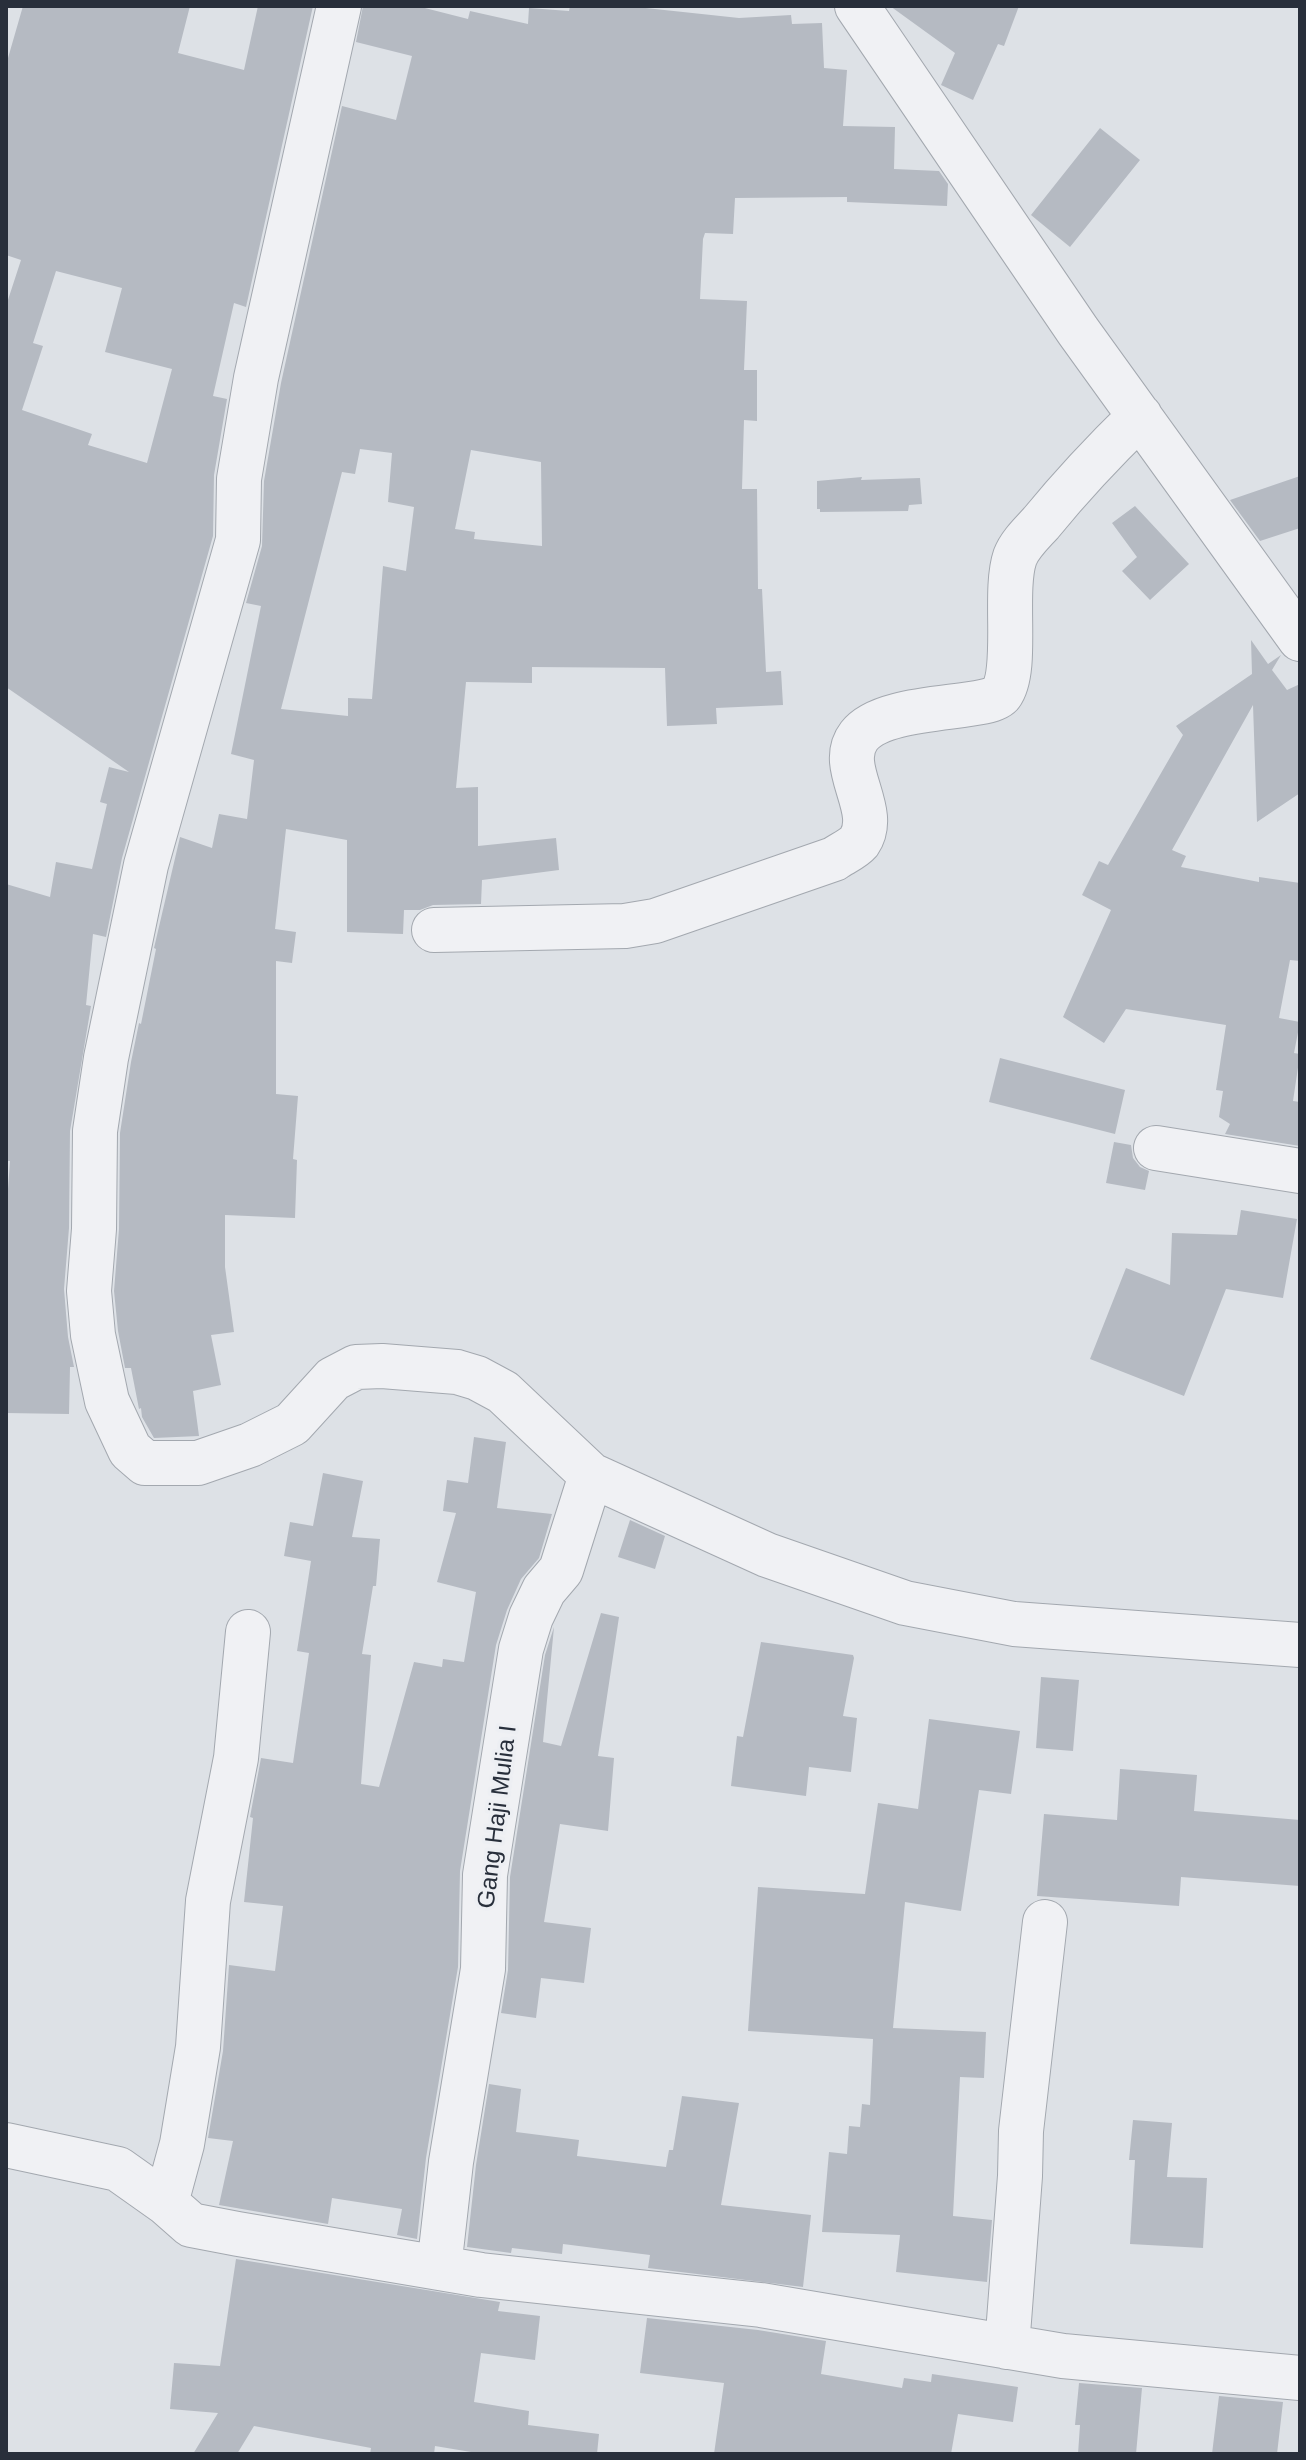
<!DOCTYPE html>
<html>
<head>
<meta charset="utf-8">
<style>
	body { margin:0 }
	#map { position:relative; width:1306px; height:2460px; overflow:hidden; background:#dde1e6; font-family:Helvetica,sans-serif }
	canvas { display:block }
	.frame { position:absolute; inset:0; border:8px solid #282f3b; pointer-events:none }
</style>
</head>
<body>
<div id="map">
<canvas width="1306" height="2460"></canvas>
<div class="frame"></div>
</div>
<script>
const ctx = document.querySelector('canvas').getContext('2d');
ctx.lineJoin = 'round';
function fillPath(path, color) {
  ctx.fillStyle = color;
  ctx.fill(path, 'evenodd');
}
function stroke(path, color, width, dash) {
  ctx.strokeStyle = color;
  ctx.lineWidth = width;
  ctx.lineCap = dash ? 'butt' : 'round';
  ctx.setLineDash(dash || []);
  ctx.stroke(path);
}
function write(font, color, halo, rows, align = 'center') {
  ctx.font = font + ' Helvetica,sans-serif';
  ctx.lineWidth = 7;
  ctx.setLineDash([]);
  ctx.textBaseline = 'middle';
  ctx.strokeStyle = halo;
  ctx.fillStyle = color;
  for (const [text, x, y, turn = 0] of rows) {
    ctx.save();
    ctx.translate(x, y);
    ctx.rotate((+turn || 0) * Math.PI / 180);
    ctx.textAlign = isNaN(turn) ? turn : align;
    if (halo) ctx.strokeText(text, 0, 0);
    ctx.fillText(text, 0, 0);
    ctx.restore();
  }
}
fillPath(new Path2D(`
	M 23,6 L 190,6 L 178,53 L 244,70 L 258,6 L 313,6 L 246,307 L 234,303 L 213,396 L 227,399 L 214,475 L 213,536 L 122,858 L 106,937 L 93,934 L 86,1005 L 91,1006 L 70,1131 L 69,1228 L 64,1289 L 68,1337 L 74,1367 L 70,1367 L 69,1414 L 6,1413 L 6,1217 L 10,1161 L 6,1161 L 6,884 L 50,897 L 56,862 L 92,869 L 107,804 L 100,802 L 109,767 L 129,772 L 6,687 L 6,306 L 21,260 L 6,255 L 6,65 ZM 56,271 L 122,288 L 105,352 L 172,369 L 147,463 L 88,445 L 92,434 L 22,410 L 43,346 L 33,343 Z
	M 363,6 L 417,6 L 468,19 L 470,11 L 528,24 L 529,8 L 569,11 L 570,6 L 627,6 L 739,18 L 791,15 L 792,24 L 822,23 L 824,68 L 847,70 L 843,126 L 895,127 L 894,169 L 939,171 L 948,184 L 947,206 L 847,202 L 847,197 L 735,198 L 733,234 L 705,233 L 703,239 L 700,299 L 747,301 L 744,370 L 757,370 L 757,421 L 744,420 L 742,489 L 757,489 L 758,589 L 762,589 L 766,672 L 781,671 L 783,705 L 716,708 L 717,724 L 667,726 L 665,668 L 532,667 L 532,683 L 466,682 L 456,788 L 478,787 L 478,846 L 556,838 L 559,870 L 482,880 L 481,904 L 433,905 L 420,910 L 404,910 L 403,934 L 347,932 L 347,840 L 286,829 L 275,929 L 296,932 L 292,963 L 276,961 L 276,1094 L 298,1096 L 293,1159 L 297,1160 L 295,1218 L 225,1215 L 225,1267 L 234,1332 L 211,1335 L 221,1385 L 193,1391 L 199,1436 L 154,1438 L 142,1417 L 141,1408 L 139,1409 L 131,1368 L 125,1368 L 118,1331 L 114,1291 L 119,1229 L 120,1133 L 131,1062 L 139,1023 L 141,1024 L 156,949 L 154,948 L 180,837 L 212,848 L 219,814 L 247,819 L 254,760 L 231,754 L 261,606 L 246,603 L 262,546 L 264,481 L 281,383 L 342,106 L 396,120 L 412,56 L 356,42 ZM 360,449 L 392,453 L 388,502 L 414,507 L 406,571 L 383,566 L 372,699 L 348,698 L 348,716 L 281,709 L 342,472 L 355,474 ZM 471,450 L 541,462 L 542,546 L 474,539 L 475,532 L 455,529 Z
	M 890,6 L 1019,6 L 1004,46 L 998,44 L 973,100 L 941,85 L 955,53 Z
	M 1100,128 L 1140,160 L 1070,247 L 1031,215 Z
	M 1300,476 L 1300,528 L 1260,541 L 1230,500 Z
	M 862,477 L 861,480 L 920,478 L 922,504 L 909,505 L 908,511 L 820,512 L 820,509 L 817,509 L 817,481 Z
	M 1135,506 L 1189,564 L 1150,600 L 1122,571 L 1137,557 L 1112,523 Z
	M 1251,640 L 1268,664 L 1281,655 L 1272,670 L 1287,690 L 1300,684 L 1300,793 L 1257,822 L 1253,705 L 1172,850 L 1186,856 L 1181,867 L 1259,882 L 1259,877 L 1300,883 L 1300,961 L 1290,960 L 1279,1018 L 1300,1022 L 1294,1053 L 1300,1054 L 1293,1101 L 1300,1102 L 1300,1146 L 1225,1134 L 1230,1124 L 1219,1117 L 1223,1091 L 1216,1090 L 1226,1025 L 1126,1009 L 1104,1043 L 1063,1017 L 1111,910 L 1082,895 L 1099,861 L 1108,865 L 1183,735 L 1176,726 L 1252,674 Z
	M 1000,1058 L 1125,1090 L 1115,1134 L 989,1102 Z
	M 1114,1142 L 1131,1145 L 1133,1158 L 1140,1167 L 1149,1171 L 1145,1190 L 1106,1183 Z
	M 1241,1210 L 1297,1219 L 1283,1298 L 1226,1289 L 1184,1396 L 1090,1359 L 1126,1268 L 1170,1285 L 1172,1233 L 1237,1235 Z
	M 474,1437 L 506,1442 L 497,1508 L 552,1514 L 539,1558 L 521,1579 L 507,1610 L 496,1645 L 460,1871 L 458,1967 L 426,2158 L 417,2239 L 397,2235 L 402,2209 L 332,2198 L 328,2224 L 219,2205 L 233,2141 L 208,2138 L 223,2051 L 229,1965 L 275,1971 L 283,1906 L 244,1902 L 253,1818 L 250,1817 L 261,1758 L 293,1763 L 309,1653 L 297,1651 L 311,1561 L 284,1556 L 290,1522 L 313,1526 L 323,1473 L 363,1481 L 352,1537 L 380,1539 L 376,1586 L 373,1586 L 362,1654 L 371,1655 L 361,1784 L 379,1787 L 414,1662 L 442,1667 L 443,1659 L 464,1662 L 476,1592 L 437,1582 L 456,1513 L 443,1511 L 447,1480 L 468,1483 Z
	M 630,1520 L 665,1536 L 655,1569 L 618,1557 Z
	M 601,1613 L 619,1617 L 598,1756 L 614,1758 L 608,1831 L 560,1824 L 544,1922 L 591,1928 L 584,1983 L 541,1978 L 536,2018 L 501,2013 L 508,1970 L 510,1877 L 545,1655 L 554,1627 L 543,1742 L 561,1746 Z
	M 761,1642 L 853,1655 L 854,1658 L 843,1716 L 857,1718 L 851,1772 L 809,1767 L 806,1796 L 731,1786 L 737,1736 L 743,1737 Z
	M 1041,1677 L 1079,1680 L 1073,1751 L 1036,1748 Z
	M 929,1719 L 1020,1731 L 1011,1794 L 979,1790 L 961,1911 L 905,1902 L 893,2028 L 986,2032 L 984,2078 L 960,2077 L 953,2216 L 992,2220 L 987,2282 L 896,2272 L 900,2235 L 822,2232 L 829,2152 L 847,2154 L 849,2126 L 860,2127 L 862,2104 L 870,2105 L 873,2039 L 748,2031 L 758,1887 L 865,1894 L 878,1803 L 918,1809 Z
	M 1120,1769 L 1197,1775 L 1194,1811 L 1300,1820 L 1300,1886 L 1181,1877 L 1179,1906 L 1037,1896 L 1044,1814 L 1117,1820 Z
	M 489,2084 L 521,2089 L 516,2132 L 579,2140 L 577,2156 L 666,2167 L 669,2150 L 673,2150 L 682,2096 L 739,2103 L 721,2205 L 811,2215 L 803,2287 L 648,2268 L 650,2255 L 563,2244 L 562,2254 L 512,2248 L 511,2253 L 467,2247 L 476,2165 Z
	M 1133,2120 L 1172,2123 L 1167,2177 L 1207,2178 L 1203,2248 L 1130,2244 L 1135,2160 L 1129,2160 Z
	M 236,2259 L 500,2302 L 498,2311 L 540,2316 L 535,2360 L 481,2353 L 474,2402 L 529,2411 L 528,2425 L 599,2434 L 597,2454 L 483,2454 L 435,2446 L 434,2454 L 370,2454 L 371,2448 L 254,2426 L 237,2454 L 193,2454 L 218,2413 L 170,2409 L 174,2363 L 220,2366 Z
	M 647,2318 L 758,2330 L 826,2341 L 821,2374 L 902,2388 L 904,2378 L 931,2382 L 932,2374 L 1018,2387 L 1013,2422 L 958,2414 L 951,2454 L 714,2454 L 724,2383 L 640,2373 Z
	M 1079,2383 L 1142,2388 L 1136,2454 L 1078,2454 L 1080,2425 L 1075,2425 Z
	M 1219,2396 L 1283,2402 L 1277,2454 L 1212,2454 Z`), '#b5bac2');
const minor = new Path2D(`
	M 339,6 L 256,378 L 239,479 L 238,540 L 146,865 L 106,1058 L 95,1131 L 94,1229 L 89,1291 L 93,1335 L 107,1401 L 130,1450 L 145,1463 L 198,1463 L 250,1445 L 292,1424 L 333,1379 L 356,1367 L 382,1366 L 457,1372 L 477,1378 L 503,1392 L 591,1475 L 767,1555 L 905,1603 L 1014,1624 L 1300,1645
	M 857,6 L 1078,331 L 1300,639
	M 434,930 L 625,926 L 655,921 L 834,859 C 841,854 853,849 859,842 C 881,810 835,767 859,736 C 885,702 989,711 1001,694 C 1019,670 1003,592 1015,557 C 1020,544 1032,533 1041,523 C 1072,485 1105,450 1140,416
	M 1156,1148 L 1300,1171
	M 6,2145 L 118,2169 L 166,2203 L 191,2225 L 238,2234 L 481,2275 L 761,2305 L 1063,2356 L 1300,2378
	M 166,2203 L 182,2144 L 198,2047 L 208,1901 L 236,1758 L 248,1632
	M 439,2268 L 451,2162 L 483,1969 L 485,1875 L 521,1649 L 531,1617 L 544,1590 L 561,1570 L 591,1475
	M 1007,2347 L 1020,2176 L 1021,2131 L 1045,1922`);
stroke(minor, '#a3a8af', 46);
stroke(minor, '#f0f1f4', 44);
write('24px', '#282f3b', '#edeff3', [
	["Gang Haji Mulia I",498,1817,-83]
]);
</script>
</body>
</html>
